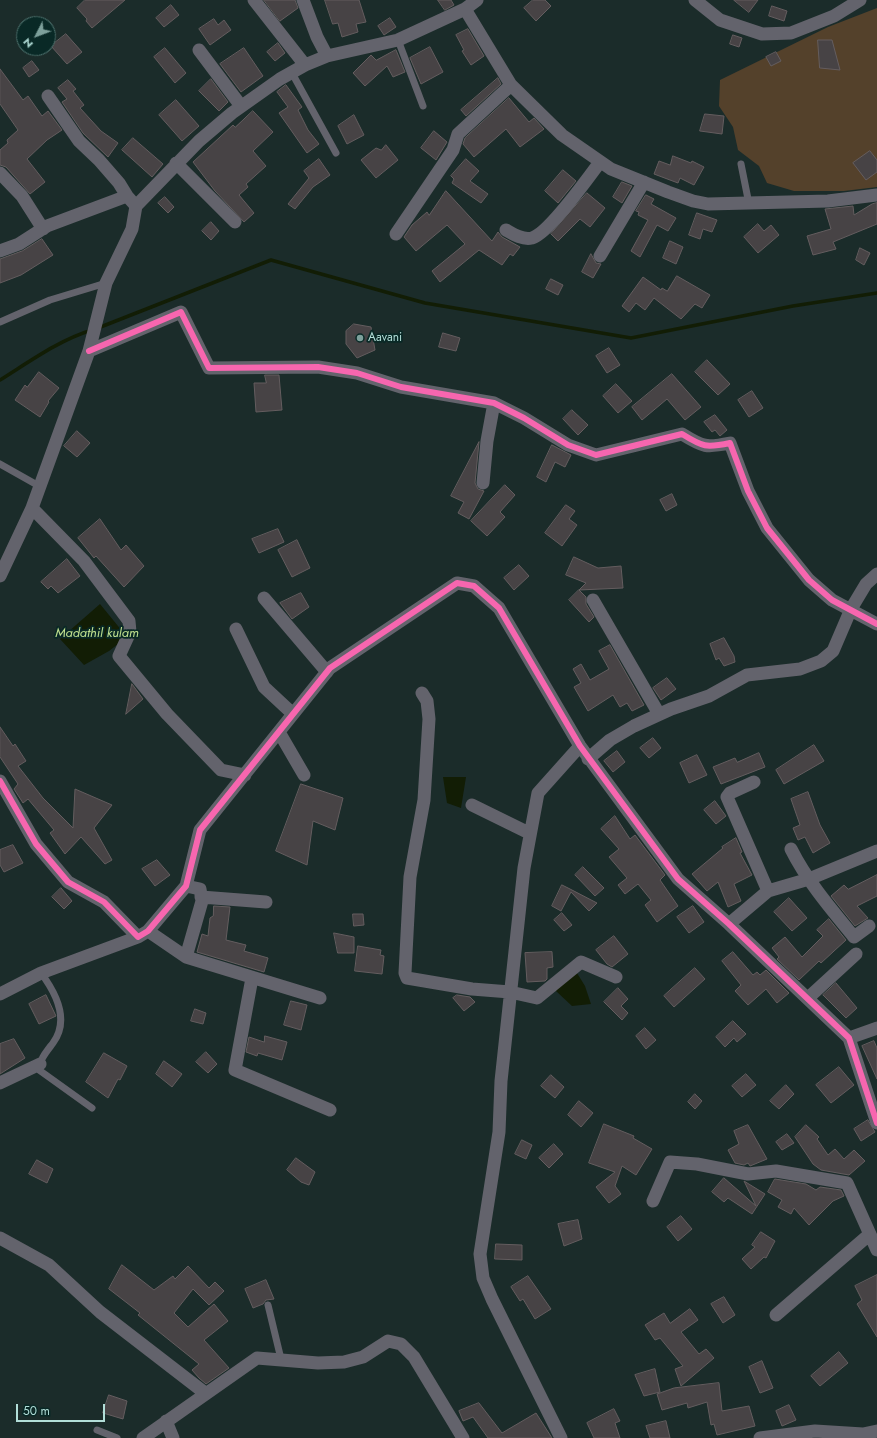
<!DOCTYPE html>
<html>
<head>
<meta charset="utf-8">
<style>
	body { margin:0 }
	#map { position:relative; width:877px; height:1438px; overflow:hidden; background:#1b2c2a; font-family:Jost,sans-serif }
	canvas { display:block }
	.north { position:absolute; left:16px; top:16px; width:40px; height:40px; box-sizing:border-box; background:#092926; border:1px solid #4d716d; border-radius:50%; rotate:228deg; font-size:11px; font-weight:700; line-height:16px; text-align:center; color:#b2ded8 }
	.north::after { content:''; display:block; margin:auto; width:14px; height:18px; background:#7da09b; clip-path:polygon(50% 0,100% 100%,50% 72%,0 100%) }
	.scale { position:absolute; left:16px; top:1404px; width:89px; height:18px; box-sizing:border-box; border:2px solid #b2ded8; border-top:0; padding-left:5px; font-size:12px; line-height:14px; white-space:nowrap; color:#b2ded8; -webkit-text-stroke:3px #092926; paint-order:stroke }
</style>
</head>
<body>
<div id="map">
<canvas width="877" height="1438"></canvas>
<div class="north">N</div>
<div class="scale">50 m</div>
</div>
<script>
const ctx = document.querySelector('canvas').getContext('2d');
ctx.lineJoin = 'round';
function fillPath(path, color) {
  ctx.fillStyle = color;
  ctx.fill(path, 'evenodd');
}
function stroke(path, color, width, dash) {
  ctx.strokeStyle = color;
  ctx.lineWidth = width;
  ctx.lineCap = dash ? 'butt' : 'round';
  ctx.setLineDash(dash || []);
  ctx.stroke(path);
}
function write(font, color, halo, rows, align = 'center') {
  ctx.font = font + ' Jost,sans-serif';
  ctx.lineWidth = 3.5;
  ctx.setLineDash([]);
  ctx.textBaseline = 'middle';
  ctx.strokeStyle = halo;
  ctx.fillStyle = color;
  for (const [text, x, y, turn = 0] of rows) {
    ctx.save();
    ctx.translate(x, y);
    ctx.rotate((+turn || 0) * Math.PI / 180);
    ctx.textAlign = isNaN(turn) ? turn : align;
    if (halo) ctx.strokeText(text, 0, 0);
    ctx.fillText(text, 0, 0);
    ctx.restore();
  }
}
fillPath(new Path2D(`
	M 877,8 L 877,187 L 844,191 L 794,191 L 767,183 L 759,166 L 738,150 L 733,127 L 719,106 L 720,80 L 828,27 Z`), '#54412b');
fillPath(new Path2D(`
	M 100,604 L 127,637 L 109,651 L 84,665 L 60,639 Z
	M 443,777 L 466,777 L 461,808 L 447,803 Z
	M 572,965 L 585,986 L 591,1004 L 572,1006 L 556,991 Z`), '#121d05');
stroke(new Path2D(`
	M 98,328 L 271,260 L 425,303 L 631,338 L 793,306 L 877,293
	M 0,380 C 29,362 59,340 92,330`), '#121d05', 3.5);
const building = new Path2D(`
	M 85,0 L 125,0 L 92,28 L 86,21 L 87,19 L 77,8 Z
	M 264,0 L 295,0 L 298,8 L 280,21 Z
	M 325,0 L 359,0 L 366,22 L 356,24 L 358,32 L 342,37 L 338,23 L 333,24 Z
	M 438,0 L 451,0 L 454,5 L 445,10 Z
	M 533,0 L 545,0 L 551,6 L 536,21 L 524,8 Z
	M 734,0 L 758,0 L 749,12 Z
	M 171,5 L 179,15 L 164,27 L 156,18 Z
	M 772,6 L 787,11 L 784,21 L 769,16 Z
	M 390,18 L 396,27 L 384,35 L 378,26 Z
	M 214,19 L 218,25 L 224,20 L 231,30 L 210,45 L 199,29 Z
	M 468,29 L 484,56 L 471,65 L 462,51 L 464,50 L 456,35 Z
	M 66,34 L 82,52 L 67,64 L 51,46 Z
	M 733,35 L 742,38 L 739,47 L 730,44 Z
	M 818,40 L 832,40 L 840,70 L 820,68 Z
	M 278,43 L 285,53 L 275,61 L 267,52 Z
	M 430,47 L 443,72 L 421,84 L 410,58 Z
	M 165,48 L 186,73 L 175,83 L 154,57 Z
	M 244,48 L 263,76 L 241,92 L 220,64 Z
	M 396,50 L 405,72 L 393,77 L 387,66 L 365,86 L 353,73 L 371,55 L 376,60 Z
	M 776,52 L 781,61 L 771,66 L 766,57 Z
	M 32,61 L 39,70 L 29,77 L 23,68 Z
	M 0,69 L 23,100 L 28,96 L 42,116 L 48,111 L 62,130 L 47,140 L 27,159 L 45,182 L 30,194 L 6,167 L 0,165 L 0,150 L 8,143 L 7,140 L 18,130 L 0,104 Z
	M 498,78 L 501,84 L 466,116 L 461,110 Z
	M 211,79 L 228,102 L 219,111 L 199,91 Z
	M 68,80 L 76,89 L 73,91 L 84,105 L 80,108 L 101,131 L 118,143 L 108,157 L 83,133 L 62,102 L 67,99 L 58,88 Z
	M 286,85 L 302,107 L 298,110 L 308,130 L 319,144 L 307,153 L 279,113 L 288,107 L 277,92 Z
	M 509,98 L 529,122 L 534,118 L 544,129 L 520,147 L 506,129 L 474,157 L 463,144 L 465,138 Z
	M 176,100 L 199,126 L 182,141 L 159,115 Z
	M 253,111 L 273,132 L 253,151 L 266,166 L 246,184 L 248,187 L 239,195 L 254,213 L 244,222 L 215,191 L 193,162 L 233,125 L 235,127 Z
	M 705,114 L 724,116 L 722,134 L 700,131 Z
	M 354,115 L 364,135 L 347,144 L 338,126 Z
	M 434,131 L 447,142 L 436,160 L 421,148 Z
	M 133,138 L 163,164 L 152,177 L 122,150 Z
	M 386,145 L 398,160 L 376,178 L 361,160 L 376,148 L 381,150 Z
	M 870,151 L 877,160 L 877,172 L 866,180 L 853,163 Z
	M 673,156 L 691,163 L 692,161 L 704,167 L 694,185 L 680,178 L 678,183 L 654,174 L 659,161 L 670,165 Z
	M 319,159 L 330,175 L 313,187 L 295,209 L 288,204 L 309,178 L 304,171 Z
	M 466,159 L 479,171 L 470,181 L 488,194 L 481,203 L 452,183 L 454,179 L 451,176 Z
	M 563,170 L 576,181 L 558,203 L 545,191 Z
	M 622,182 L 632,186 L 622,203 L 613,197 Z
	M 446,191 L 492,241 L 498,232 L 502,237 L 520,247 L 513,256 L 510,254 L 502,265 L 479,250 L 440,282 L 432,271 L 465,244 L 447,225 L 416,251 L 404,237 L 412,225 L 427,212 L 429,215 Z
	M 587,193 L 605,208 L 590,227 L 580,219 L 558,241 L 551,234 Z
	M 646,195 L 654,199 L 651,204 L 676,218 L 668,231 L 657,225 L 640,257 L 631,251 L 648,220 L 638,215 L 639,212 L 636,211 Z
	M 165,197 L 174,207 L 168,213 L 158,203 Z
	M 877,203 L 877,224 L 833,242 L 836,249 L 813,255 L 807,236 L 831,229 L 825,209 L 853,206 L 854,215 L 872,204 Z
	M 697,213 L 717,220 L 712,232 L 703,229 L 700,239 L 689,235 Z
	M 211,222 L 219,231 L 211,240 L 202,231 Z
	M 758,224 L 764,231 L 771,225 L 779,235 L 758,253 L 744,237 Z
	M 42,239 L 53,255 L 21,275 L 0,283 L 0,259 L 22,251 Z
	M 670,241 L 683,247 L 676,264 L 663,258 Z
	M 860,248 L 870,253 L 864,265 L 856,260 Z
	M 591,254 L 596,263 L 601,264 L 593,278 L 582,272 Z
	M 677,276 L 710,295 L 702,308 L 695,304 L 681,319 L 654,298 L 645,310 L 636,303 L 629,312 L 622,306 L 643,277 L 661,290 L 662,288 L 667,291 Z
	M 551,279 L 563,285 L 558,295 L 546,289 Z
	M 354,324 L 371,327 L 375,350 L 357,358 L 346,344 L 346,331 Z
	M 443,333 L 460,338 L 456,351 L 439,347 Z
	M 609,348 L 620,365 L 607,373 L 596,356 Z
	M 707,360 L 730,384 L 718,395 L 695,372 Z
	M 39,372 L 59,388 L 48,401 L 49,402 L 40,417 L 15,400 L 25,385 L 27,387 Z
	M 672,374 L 701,407 L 685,420 L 667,399 L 642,420 L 632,407 Z
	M 265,375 L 279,375 L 282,410 L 256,412 L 254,383 L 266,383 Z
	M 616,384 L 632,401 L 618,413 L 603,396 Z
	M 752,391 L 763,408 L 749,417 L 738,400 Z
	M 572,410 L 588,425 L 578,435 L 563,419 Z
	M 715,415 L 727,430 L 720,436 L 715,430 L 712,432 L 704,422 Z
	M 77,431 L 90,443 L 77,457 L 64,446 Z
	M 479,442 L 475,483 L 478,489 L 484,491 L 469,519 L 458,513 L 464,502 L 451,496 Z
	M 552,445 L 571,455 L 565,467 L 555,462 L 546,482 L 537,477 Z
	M 505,485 L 515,495 L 500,512 L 505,517 L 487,536 L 471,521 Z
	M 672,494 L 677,505 L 666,511 L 660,500 Z
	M 566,505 L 575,511 L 569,519 L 577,525 L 562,546 L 545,533 Z
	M 100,519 L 121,550 L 126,545 L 144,566 L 124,587 L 96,556 L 94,558 L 78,538 Z
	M 278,529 L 284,542 L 259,553 L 252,539 Z
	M 297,540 L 310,568 L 292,577 L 278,550 Z
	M 574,557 L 598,568 L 621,566 L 623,588 L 579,590 L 586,583 L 566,575 Z
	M 67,559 L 80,576 L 58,593 L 51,586 L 48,589 L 41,582 Z
	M 519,565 L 529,576 L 514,590 L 504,578 Z
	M 579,590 L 586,597 L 586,604 L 594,617 L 589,622 L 569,600 Z
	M 301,593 L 309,607 L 292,619 L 280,603 Z
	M 724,638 L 734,656 L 735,662 L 724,666 L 719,658 L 716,660 L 710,644 Z
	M 610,645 L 644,705 L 632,711 L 627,703 L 620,707 L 613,695 L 588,711 L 574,687 L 581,683 L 573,669 L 581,664 L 590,680 L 609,669 L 599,651 Z
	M 667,678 L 676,689 L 661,700 L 653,688 Z
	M 132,684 L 143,699 L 126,714 Z
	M 0,727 L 13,746 L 15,744 L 26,761 L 18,766 L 43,798 L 73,828 L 75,789 L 112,805 L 94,828 L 112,860 L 105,864 L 81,837 L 65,854 L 50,833 L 54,830 L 28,799 L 23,803 L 14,789 L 18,784 L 0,757 Z
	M 653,738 L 661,748 L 649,758 L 640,748 Z
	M 814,745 L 824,761 L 784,784 L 776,770 Z
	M 617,751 L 625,762 L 613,772 L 604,761 Z
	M 759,753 L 765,767 L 721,784 L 713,767 L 735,758 L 737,762 Z
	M 697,755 L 707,775 L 689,783 L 680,763 Z
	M 301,784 L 343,798 L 335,830 L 313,821 L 307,865 L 276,851 Z
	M 808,792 L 820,825 L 830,843 L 813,853 L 805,837 L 798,840 L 793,828 L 800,825 L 791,799 Z
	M 715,801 L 726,816 L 716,824 L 704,810 Z
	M 615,816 L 630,839 L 635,835 L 665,875 L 660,880 L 678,906 L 657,922 L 645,905 L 651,900 L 638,884 L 625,894 L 618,885 L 627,878 L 609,857 L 619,849 L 601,829 Z
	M 736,838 L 742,852 L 740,853 L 752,875 L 734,884 L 741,901 L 728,907 L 718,882 L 707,891 L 692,874 L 723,848 L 722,847 Z
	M 13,845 L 23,863 L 4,872 L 0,865 L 0,850 Z
	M 157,860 L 170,875 L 155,886 L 142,869 Z
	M 583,867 L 604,888 L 595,896 L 575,875 Z
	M 877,875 L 877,896 L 857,906 L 868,918 L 855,926 L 831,896 L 844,885 L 848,889 Z
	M 562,885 L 570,889 L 597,903 L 589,911 L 571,892 L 561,911 L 552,906 Z
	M 61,888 L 72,901 L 64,909 L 52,897 Z
	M 789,898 L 807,918 L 792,931 L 774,912 Z
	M 214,906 L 230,907 L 226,940 L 246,945 L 244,951 L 268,958 L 264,972 L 197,952 L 202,934 L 208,936 L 210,918 L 213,916 Z
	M 693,906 L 704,922 L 689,933 L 677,917 Z
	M 562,913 L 572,925 L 564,931 L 554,920 Z
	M 353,914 L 363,914 L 364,925 L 354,926 Z
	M 829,919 L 846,940 L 821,963 L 819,961 L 799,980 L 777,959 L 779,957 L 772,948 L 785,937 L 802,957 L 823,936 L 817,930 Z
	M 334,933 L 354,937 L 354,953 L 338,953 Z
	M 614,936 L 628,954 L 612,967 L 607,964 L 596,950 Z
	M 358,946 L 381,950 L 380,955 L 384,956 L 382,974 L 355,971 Z
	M 552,952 L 553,967 L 547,968 L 547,979 L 545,981 L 527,982 L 525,953 Z
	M 733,952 L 753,975 L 757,972 L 760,975 L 766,970 L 789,993 L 777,1003 L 766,989 L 748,1005 L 735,991 L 741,985 L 722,961 Z
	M 695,968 L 705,979 L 674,1007 L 664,996 Z
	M 836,983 L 857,1008 L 846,1018 L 823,995 Z
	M 618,988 L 628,999 L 621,1006 L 628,1013 L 622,1020 L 604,1002 Z
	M 46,995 L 56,1016 L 39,1024 L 29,1004 Z
	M 457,995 L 470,997 L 475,1002 L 464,1011 L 453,998 Z
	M 291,1001 L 307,1005 L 301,1030 L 284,1025 Z
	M 195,1009 L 206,1013 L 203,1024 L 191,1021 Z
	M 733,1021 L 746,1034 L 737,1042 L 734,1038 L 725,1047 L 716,1037 Z
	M 645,1028 L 656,1040 L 646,1049 L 636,1036 Z
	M 265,1036 L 287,1042 L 282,1060 L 258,1053 L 257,1056 L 246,1052 L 249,1037 L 264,1042 Z
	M 14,1039 L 25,1058 L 0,1074 L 0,1044 Z
	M 874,1041 L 877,1048 L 877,1079 L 862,1046 Z
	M 206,1052 L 217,1064 L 208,1073 L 196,1062 Z
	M 104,1053 L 127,1066 L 120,1080 L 118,1079 L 108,1098 L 86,1082 Z
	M 164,1061 L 182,1074 L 172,1087 L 156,1074 Z
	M 839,1067 L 854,1085 L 831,1103 L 816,1085 Z
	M 746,1074 L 756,1085 L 742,1097 L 732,1086 Z
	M 551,1075 L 564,1087 L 555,1098 L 541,1086 Z
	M 786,1085 L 794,1094 L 779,1109 L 770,1101 Z
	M 695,1094 L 702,1101 L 695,1109 L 688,1102 Z
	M 579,1101 L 593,1113 L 581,1127 L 568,1115 Z
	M 868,1120 L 875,1132 L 861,1141 L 854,1129 Z
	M 604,1124 L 634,1136 L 633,1138 L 652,1149 L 636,1175 L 622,1166 L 615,1186 L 621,1194 L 609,1203 L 596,1187 L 615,1172 L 589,1163 Z
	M 748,1125 L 767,1159 L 750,1166 L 748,1163 L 744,1165 L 735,1163 L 728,1150 L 739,1144 L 734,1131 Z
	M 806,1125 L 819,1137 L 817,1139 L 828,1155 L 835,1149 L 844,1159 L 854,1150 L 865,1161 L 849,1175 L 821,1170 L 813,1164 L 795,1137 Z
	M 787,1134 L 794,1143 L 782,1150 L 776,1142 Z
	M 522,1140 L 532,1145 L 526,1159 L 515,1154 Z
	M 554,1144 L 563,1154 L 549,1168 L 539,1158 Z
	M 296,1158 L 315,1172 L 309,1185 L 301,1182 L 287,1170 Z
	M 37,1160 L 53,1169 L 47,1183 L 29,1174 Z
	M 724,1178 L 756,1206 L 744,1181 L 765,1194 L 752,1214 L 728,1198 L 724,1202 L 712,1192 Z
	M 775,1179 L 806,1184 L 816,1190 L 820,1187 L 841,1190 L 844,1196 L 833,1201 L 809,1225 L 794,1208 L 791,1214 L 778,1207 L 782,1200 L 768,1192 Z
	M 681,1216 L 692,1229 L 678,1241 L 667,1227 Z
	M 578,1220 L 582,1239 L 564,1246 L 558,1224 Z
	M 761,1232 L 775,1241 L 766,1258 L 764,1257 L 751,1269 L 742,1259 L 755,1247 L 752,1245 Z
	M 496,1244 L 522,1245 L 522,1260 L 495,1259 Z
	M 122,1265 L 154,1290 L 173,1276 L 175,1279 L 188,1266 L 209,1288 L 215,1282 L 224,1291 L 209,1305 L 193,1289 L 174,1313 L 188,1327 L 214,1304 L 228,1321 L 204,1340 L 229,1368 L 206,1384 L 199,1378 L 192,1370 L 199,1364 L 138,1315 L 140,1313 L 109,1289 Z
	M 877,1275 L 877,1337 L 857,1304 L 862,1300 L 855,1286 Z
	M 528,1276 L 551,1309 L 535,1319 L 523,1299 L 520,1301 L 511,1287 Z
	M 266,1280 L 274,1299 L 266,1300 L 263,1304 L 253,1308 L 245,1289 Z
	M 724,1297 L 735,1315 L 723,1323 L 711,1304 Z
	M 690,1309 L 698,1320 L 681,1332 L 699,1354 L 706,1349 L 714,1358 L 681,1386 L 675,1369 L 683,1366 L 660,1338 L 655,1340 L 645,1325 L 664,1313 L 670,1323 Z
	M 839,1352 L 848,1363 L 820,1386 L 811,1376 Z
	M 762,1361 L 773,1388 L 760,1393 L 749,1367 Z
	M 655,1369 L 660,1392 L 644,1396 L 635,1375 Z
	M 719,1383 L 722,1411 L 749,1406 L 755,1426 L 717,1435 L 714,1424 L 711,1425 L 707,1402 L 688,1408 L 687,1403 L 662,1410 L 657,1394 L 674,1388 Z
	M 109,1395 L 127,1401 L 123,1419 L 103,1413 Z
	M 479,1403 L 502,1433 L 536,1413 L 552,1438 L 488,1438 L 473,1417 L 463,1421 L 459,1411 Z
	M 789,1405 L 796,1420 L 782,1426 L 776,1411 Z
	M 614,1409 L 620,1421 L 615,1423 L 620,1438 L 594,1438 L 587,1423 Z
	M 666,1421 L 670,1438 L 650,1438 L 646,1426 Z`);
fillPath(building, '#474345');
stroke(building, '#645d5f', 1);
stroke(new Path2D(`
	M 398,40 L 423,106
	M 292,73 L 336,153
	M 741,164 L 749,204
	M 0,322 L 50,300 L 106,283
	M 0,464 L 39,486
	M 41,973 C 56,993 70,1020 53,1043 C 47,1051 39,1060 39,1070 L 92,1108
	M 268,1305 L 281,1359
	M 97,1430 L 117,1438`), '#63636c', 7);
stroke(new Path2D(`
	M 254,0 L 305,65
	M 303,0 L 317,37 L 327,56
	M 695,0 L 720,20 L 762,34 L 791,33 L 834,16 L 860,0
	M 465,9 L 511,85 L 562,135 L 611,169 L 668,192 L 693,201 L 708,204 L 828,201 L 877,195
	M 199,50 L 241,106
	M 48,96 L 79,141 L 99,160 L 119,183 L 127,196
	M 176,163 L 235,222
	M 0,173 L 22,196 L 43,229
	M 506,230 C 513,234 522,240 532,238 C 549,233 588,178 600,162
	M 396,234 L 453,150 L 458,134 L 511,85
	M 0,251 L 19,244 L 47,226 L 127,196 L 136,206
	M 600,256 L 644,182
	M 89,351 L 181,312 L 209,368 L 318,367 L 357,373 L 401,387 L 494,403 L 524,418 L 568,445 L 596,455 L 682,434 C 703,447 706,448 730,443 L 748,491 L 767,528 L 809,580 L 832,600 L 877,624
	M 483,483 L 487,441 L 494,403
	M 32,508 L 84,561 L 129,621 L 130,632 L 119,656 L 167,714 L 221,770 L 245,775
	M 0,576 L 32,508 L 89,351 L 106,283 L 132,229 L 136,206 L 199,141 L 232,113 L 280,79 L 305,65 L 327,56 L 398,40 L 465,9 L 477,0
	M 264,598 L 327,672
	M 593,600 L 659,714
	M 236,629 L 264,687 L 293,714
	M 422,693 L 427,701 L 429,719 L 424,800 L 410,877 L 405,973 L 407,978 L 472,989 L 510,992 L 537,998 L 581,962 L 616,977
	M 279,732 L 304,775
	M 588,759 L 610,740 L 634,726 L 671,709 L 709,696 L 747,675 L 800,669 L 821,661 L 833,651 L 851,609 L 866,584 L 877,574
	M 0,781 L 36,844 L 68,882 L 104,902 L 138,937 L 148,931 L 186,886 L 200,830 L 330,668 L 457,583 L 474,586 L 499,608 L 580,746 L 678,879 L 729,924 L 849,1038 L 877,1123
	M 754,782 L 730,793 L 727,797 L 768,891
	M 472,805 L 529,833
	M 791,849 C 807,881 831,909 854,937 L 869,926
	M 186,886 L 200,889 L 202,901 L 186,957 L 320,998
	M 201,897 L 266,902
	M 729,924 L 768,891 L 809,879 L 877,851
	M 148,931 L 186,957
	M 252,978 L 235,1070 L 330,1110
	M 0,994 L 41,973 L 138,937
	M 808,998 L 856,954
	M 849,1038 L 877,1028
	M 0,1083 L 40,1064
	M 653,1201 L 670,1162 L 697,1164 L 748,1174 L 776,1171 L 847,1183 L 877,1250
	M 0,1238 L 49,1265 L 100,1312 L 205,1393
	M 776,1315 L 870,1234
	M 166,1421 L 173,1438
	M 143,1438 L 257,1358 L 318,1363 L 344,1362 L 363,1357 L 388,1341 L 401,1344 L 414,1357 L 463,1438
	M 561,1438 L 492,1299 L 483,1278 L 480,1254 L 499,1132 L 501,1081 L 524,868 L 538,793 L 580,746
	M 760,1438 L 815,1431 L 863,1434 L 877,1431`), '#63636c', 13);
stroke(new Path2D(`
	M 89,351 L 181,312 L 209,368 L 318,367 L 357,373 L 401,387 L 494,403 L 524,418 L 568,445 L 596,455 L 682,434 C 703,447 706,448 730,443 L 748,491 L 767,528 L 809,580 L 832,600 L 877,624
	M 0,781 L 36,844 L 68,882 L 104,902 L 138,937 L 148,931 L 186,886 L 200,830 L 330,668 L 457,583 L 474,586 L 499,608 L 580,746 L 678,879 L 729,924 L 849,1038 L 877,1123`), '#f766af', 6);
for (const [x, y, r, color] of [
	[360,338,4,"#7da09b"]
]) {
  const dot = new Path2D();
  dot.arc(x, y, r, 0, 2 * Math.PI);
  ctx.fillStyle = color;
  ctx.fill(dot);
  stroke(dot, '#092926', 1.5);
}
write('12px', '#b2ded8', '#092926', [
	["Aavani",368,338]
], 'left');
write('italic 13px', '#c0e18f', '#092926', [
	["Madathil kulam",97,634]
]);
</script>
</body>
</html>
